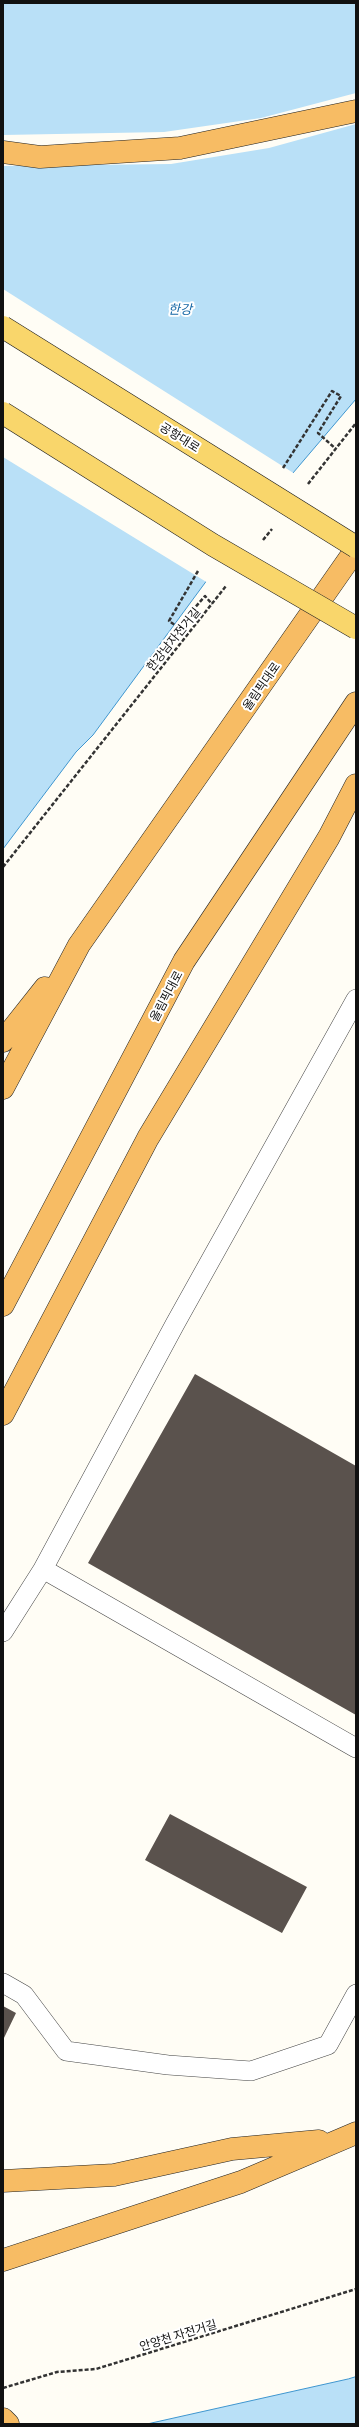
<!DOCTYPE html>
<html>
<head>
<meta charset="utf-8">
<style>
	body { margin:0 }
	#map { position:relative; width:359px; height:2427px; overflow:hidden; background:#fffdf5; font-family:Georgia,serif }
	canvas { display:block }
	.frame { position:absolute; inset:0; border:4px solid #111; pointer-events:none }
</style>
</head>
<body>
<div id="map">
<canvas width="359" height="2427"></canvas>
<div class="frame"></div>
</div>
<script>
const ctx = document.querySelector('canvas').getContext('2d');
ctx.lineJoin = 'round';
function fillPath(path, color) {
  ctx.fillStyle = color;
  ctx.fill(path, 'evenodd');
}
function stroke(path, color, width, dash) {
  ctx.strokeStyle = color;
  ctx.lineWidth = width;
  ctx.lineCap = dash ? 'butt' : 'round';
  ctx.setLineDash(dash || []);
  ctx.stroke(path);
}
function write(font, color, halo, rows, align = 'center') {
  ctx.font = font + ' Georgia,"Noto Sans KR",serif';
  ctx.lineWidth = 4;
  ctx.setLineDash([]);
  ctx.textBaseline = 'middle';
  ctx.strokeStyle = halo;
  ctx.fillStyle = color;
  for (const [text, x, y, turn = 0] of rows) {
    ctx.save();
    ctx.translate(x, y);
    ctx.rotate((+turn || 0) * Math.PI / 180);
    ctx.textAlign = isNaN(turn) ? turn : align;
    if (halo) ctx.strokeText(text, 0, 0);
    ctx.fillText(text, 0, 0);
    ctx.restore();
  }
}
const water = new Path2D(`
	M 3,3 L 356,3 L 356,399 L 241,534 L 93,735 L 76,752 L 3,849 Z
	M 356,2377 L 356,2424 L 147,2424 L 348,2379 Z`);
fillPath(water, '#b9e0f7');
stroke(water, '#3f96cf', 1);
fillPath(new Path2D(`
	M 356,93 L 356,124 L 269,148 L 171,164 L 3,166 L 3,135 L 164,132 L 261,118 Z
	M 3,289 L 295,474 L 243,535 L 208,583 L 3,457 Z`), '#fffdf5');
fillPath(new Path2D(`
	M 195,1374 L 356,1466 L 356,1715 L 88,1563 Z
	M 170,1814 L 307,1887 L 282,1933 L 145,1860 Z
	M 3,2006 L 16,2013 L 3,2040 Z`), '#5a524d');
const service = new Path2D(`
	M 43,1569 L 356,1748
	M 3,1632 L 43,1569 L 175,1324 L 356,999
	M 3,1983 L 24,1995 L 66,2051 L 168,2065 L 251,2071 L 328,2045 L 356,1994`);
const trunk = new Path2D(`
	M 3,152 L 40,157 L 180,148 L 356,111
	M 3,1041 L 45,988
	M 3,1088 L 79,945 L 356,549
	M 3,1305 L 184,961 L 356,703
	M 3,1414 L 148,1138 L 329,837 L 356,785
	M 3,2181 L 114,2175 L 232,2149 L 319,2141
	M 3,2260 L 241,2182 L 356,2133
	M 3,2419 L 8,2424`);
stroke(service, '#444', 20);
stroke(trunk, '#222', 23);
stroke(new Path2D(`
	M 283,468 L 332,391 L 341,396 L 318,433 L 336,449
	M 308,484 L 356,423
	M 263,540 L 272,529
	M 198,571 L 169,621 L 178,627 L 205,596 L 212,604
	M 3,867 L 226,586
	M 3,2388 L 57,2372 L 96,2369 L 356,2289`), '#333', 2.5, [4, 2]);
stroke(service, '#fff', 19);
stroke(trunk, '#f7bc64', 22);
const primaryBridge = new Path2D(`
	M 3,327 L 356,547
	M 3,413 L 213,545 L 356,628`);
stroke(primaryBridge, '#222', 23, []);
stroke(primaryBridge, '#f9d66b', 22);
write('12px', '#111', '#fff', [
	["공항대로",180,437,32],
	["한강남자전거길",173,639,-51],
	["올림픽대로",261,686,-55],
	["올림픽대로",166,996,-62],
	["안양천 자전거길",178,2335,-17]
]);
write('italic 13px', '#1768a6', '#fff', [
	["한강",180,309]
]);
</script>
</body>
</html>
